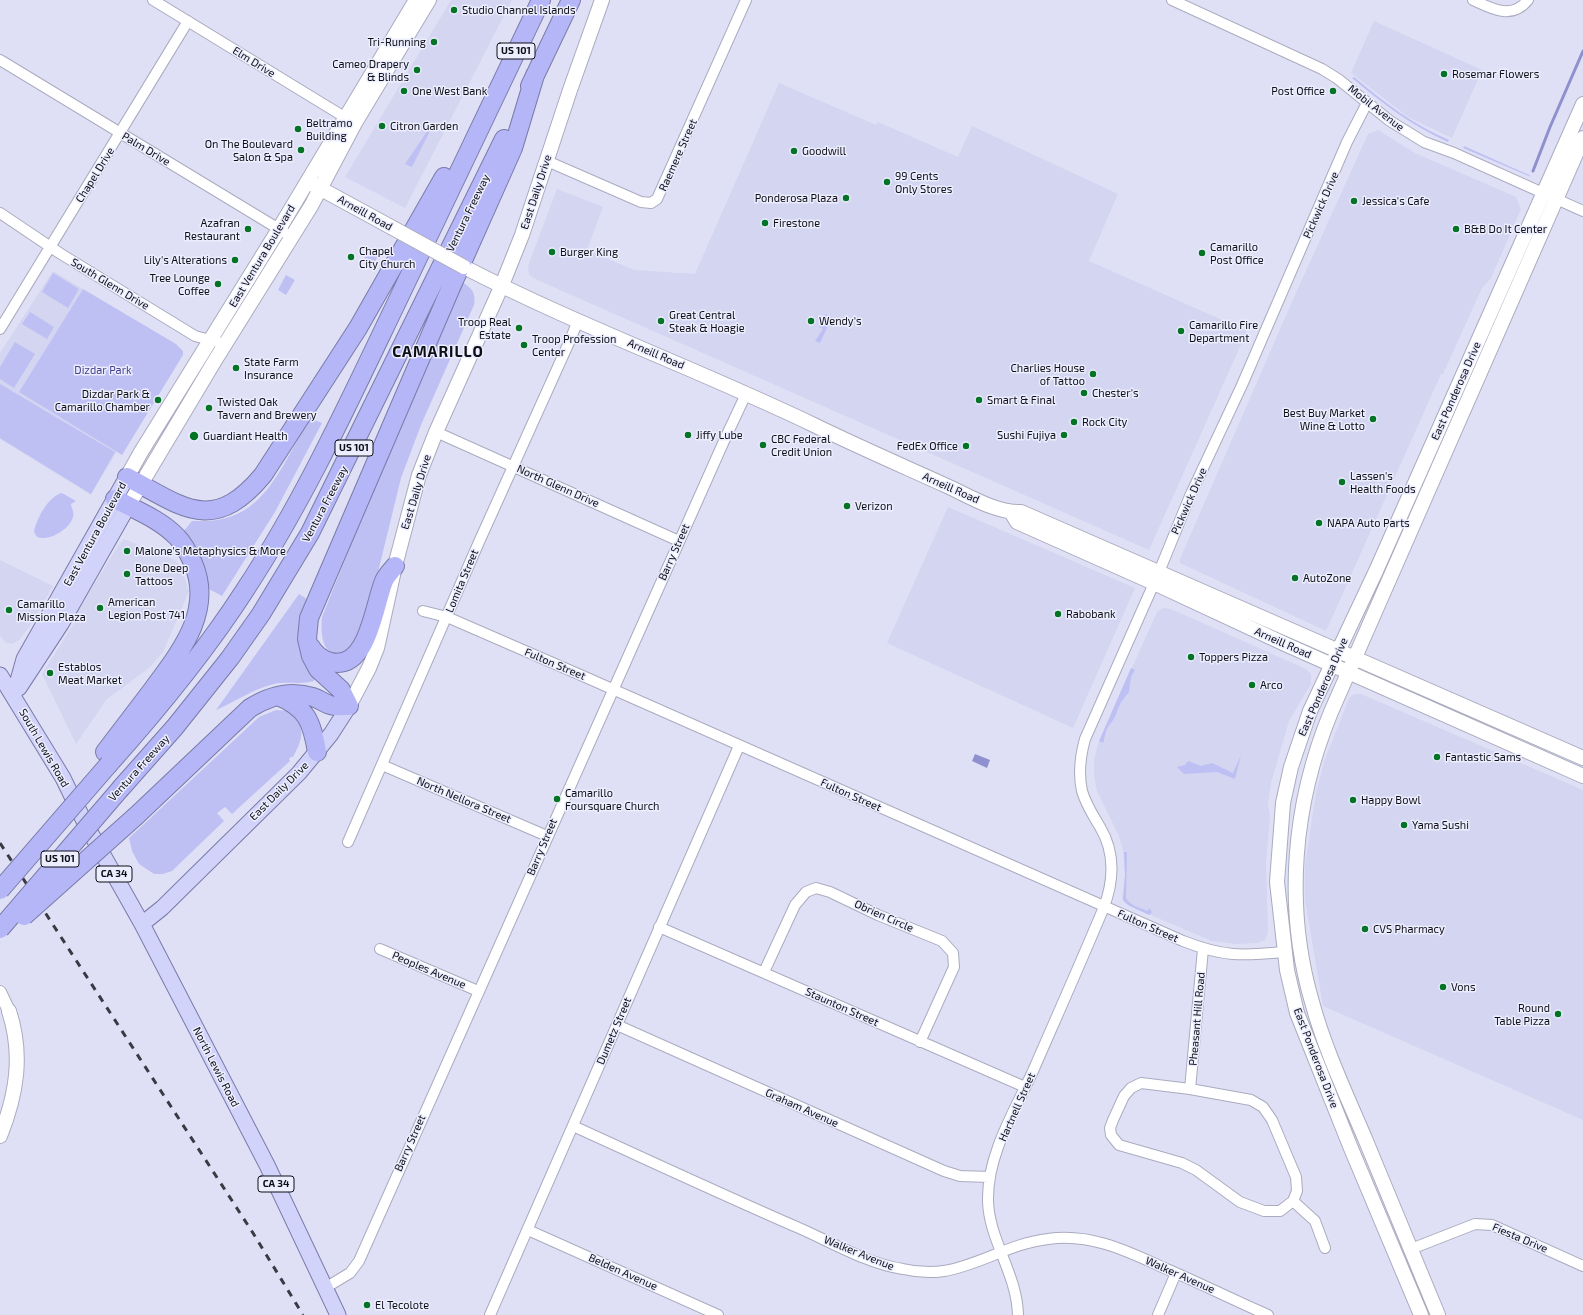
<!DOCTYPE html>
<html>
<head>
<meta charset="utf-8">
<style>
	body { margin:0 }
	canvas { display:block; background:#dfe0f5 }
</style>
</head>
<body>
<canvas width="1583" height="1315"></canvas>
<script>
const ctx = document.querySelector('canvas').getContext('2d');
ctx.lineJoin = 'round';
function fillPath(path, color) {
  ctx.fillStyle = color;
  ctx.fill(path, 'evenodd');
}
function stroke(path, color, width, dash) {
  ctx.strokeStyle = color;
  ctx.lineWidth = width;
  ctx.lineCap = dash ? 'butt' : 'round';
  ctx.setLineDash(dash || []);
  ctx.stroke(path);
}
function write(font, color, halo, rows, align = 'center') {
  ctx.font = font + ' "Exo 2",sans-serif';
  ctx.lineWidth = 3;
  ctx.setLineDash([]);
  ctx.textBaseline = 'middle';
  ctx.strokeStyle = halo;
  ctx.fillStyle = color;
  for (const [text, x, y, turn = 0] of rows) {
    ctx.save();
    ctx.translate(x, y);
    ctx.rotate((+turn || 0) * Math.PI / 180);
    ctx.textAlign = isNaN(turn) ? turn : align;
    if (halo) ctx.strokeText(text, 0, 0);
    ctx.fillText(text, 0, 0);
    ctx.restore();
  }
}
fillPath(new Path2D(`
	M 451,0 L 512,0 L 405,208 L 345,177 Z
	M 1374,21 L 1482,70 L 1452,138 L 1408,117 L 1351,73 Z
	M 779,83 L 876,125 L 878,122 L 958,157 L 972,126 L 1118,194 L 1089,261 L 1247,331 L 1149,550 L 533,278 L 529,274 L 528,266 L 557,189 L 603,207 L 587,250 L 634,270 L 695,274 Z
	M 1378,130 L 1415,153 L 1516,197 L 1521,209 L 1491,278 L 1482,288 L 1443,374 L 1441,374 L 1326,631 L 1180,563 L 1180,559 L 1291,304 L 1368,134 Z
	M 53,271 L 83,289 L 19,392 L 117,451 L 91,495 L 0,439 L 0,353 Z
	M 948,507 L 1135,588 L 1073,728 L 887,643 Z
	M 124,539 L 175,560 L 181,567 L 189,591 L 163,652 L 149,668 L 107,699 L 76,744 L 42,674 L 78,617 L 78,611 L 90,591 L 118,546 Z
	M 0,560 L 53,586 L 30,626 L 19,640 L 12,644 L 5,642 L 0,636 Z
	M 1163,608 L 1171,609 L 1306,669 L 1311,674 L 1311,684 L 1289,721 L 1271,783 L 1268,804 L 1270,817 L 1266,863 L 1268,932 L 1265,940 L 1258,943 L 1236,944 L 1212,941 L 1134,908 L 1125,903 L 1122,899 L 1125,875 L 1123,850 L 1119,836 L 1097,791 L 1094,776 L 1094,760 L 1098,744 L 1139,652 L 1157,612 Z
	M 1354,694 L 1361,694 L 1583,790 L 1583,1120 L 1323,1006 L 1305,900 L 1305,865 L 1316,793 L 1324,762 L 1349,698 Z`), '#d3d5f1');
fillPath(new Path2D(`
	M 1354,77 C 1384,102 1412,124 1449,140 L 1448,142 C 1411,125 1383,104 1352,78 Z
	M 430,127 L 430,131 L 412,167 L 405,164 Z
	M 1464,146 L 1529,175 L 1531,177 L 1463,148 Z
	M 370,249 L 379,254 L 372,267 L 363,260 Z
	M 53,273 L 79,289 L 68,308 L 42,292 Z
	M 286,275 L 295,280 L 286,295 L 278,290 Z
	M 462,282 C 472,288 476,293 474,305 L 421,425 L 401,478 L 361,642 C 356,645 348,653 342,654 C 320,656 321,631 322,617 L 383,465 Z
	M 83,289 L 176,344 L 183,351 L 183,355 L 122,455 L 19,392 Z
	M 30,312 L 54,327 L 47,339 L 22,324 Z
	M 825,314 L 832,317 L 820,343 L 815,341 L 823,329 L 819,327 Z
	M 15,342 L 35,354 L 14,388 L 0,379 L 0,367 Z
	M 0,384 L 115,452 L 91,494 L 0,438 Z
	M 309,418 L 322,423 L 275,512 L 222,596 L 207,588 C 204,566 196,551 183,532 L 192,521 C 208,521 223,521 237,514 C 271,500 292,448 309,418 Z
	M 62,493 L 76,501 L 71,504 C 71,508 75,513 73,517 C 70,529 49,542 37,537 L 34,532 C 36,520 48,496 62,493 Z
	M 299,594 L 307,599 L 301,616 L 315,675 L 314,681 C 301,685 287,681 274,684 C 253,689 235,702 216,710 Z
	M 1131,668 L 1135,670 L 1131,677 L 1129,692 L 1121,702 L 1114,719 L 1107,728 L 1103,743 L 1099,741 Z
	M 276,710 L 291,711 C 306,727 303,739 293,757 L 291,757 L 289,759 L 290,761 L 232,814 L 225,807 L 217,813 L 224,821 L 172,871 L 163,874 L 154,874 L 139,864 L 132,851 L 129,838 L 259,717 Z
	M 1241,755 L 1235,779 L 1217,772 L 1184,774 L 1177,767 L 1185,765 L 1188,761 L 1201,766 L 1212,763 L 1233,773 Z
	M 1124,852 L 1127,852 L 1126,898 C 1130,906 1141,908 1148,911 L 1149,908 L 1152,912 L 1149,915 L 1128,905 L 1123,900 L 1125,875 Z`), '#bec0f4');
fillPath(new Path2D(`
	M 975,754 L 990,760 L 987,768 L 972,761 Z`), '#8f90ce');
stroke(new Path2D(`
	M 1533,171 L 1550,127 L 1583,51`), '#8f90ce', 3);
const minor = new Path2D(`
	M 153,0 L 351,121
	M 1172,0 L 1322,69 L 1338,79 L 1390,121 L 1424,142 L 1454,153 L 1583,211
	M 1473,0 C 1492,9 1512,20 1528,0
	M 0,60 L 292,237
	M 547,161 L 641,202 L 651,203 L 657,199 L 746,0
	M 0,213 L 61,254 L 195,336 L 225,344
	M 0,329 L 188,21
	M 436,432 L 679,541
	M 423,611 L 447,617 C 693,723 937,833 1183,941 C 1224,957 1241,956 1284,952
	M 382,765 L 547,836
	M 348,842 L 479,542 L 571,338 L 578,320
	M 659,927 L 1025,1087
	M 380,949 L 478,991
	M 764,972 L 795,905 L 806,892 L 816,888 L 830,892 L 878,915 L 942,941 L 953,953 L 954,967 L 920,1042
	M 617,1025 L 944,1171 L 960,1176 L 990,1177
	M 1141,1083 L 1190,1089 L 1251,1100 L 1263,1107 L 1272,1120 L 1296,1177 L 1297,1191 L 1293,1201 L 1280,1211 L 1264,1211 L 1240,1202 L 1196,1170 L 1182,1163 L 1119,1145 L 1111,1135 L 1110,1128 L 1113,1120 L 1124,1096 L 1131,1088 Z
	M 1190,1089 L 1203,949
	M 573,1126 C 648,1160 723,1195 799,1228 C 831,1242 868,1264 903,1269 C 916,1272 931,1273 944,1271 C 980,1265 1011,1243 1048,1239 C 1089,1233 1125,1250 1162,1267 C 1198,1282 1233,1300 1268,1315
	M 1293,1201 L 1315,1221 L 1325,1248
	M 528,1230 L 718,1315
	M 1411,1249 L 1475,1224 L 1492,1225 L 1583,1266
	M 325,1288 L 350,1273 L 359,1261 L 724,441 L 746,394
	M 490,1315 L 739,746
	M 1018,1315 C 1017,1274 989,1240 988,1201 C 987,1155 1014,1112 1033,1071 C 1057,1016 1081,962 1104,907 C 1114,880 1115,852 1100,827 C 1093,815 1086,805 1082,791 C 1078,773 1080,757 1085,739 L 1159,572 L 1190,496 L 1242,385 L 1347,142 L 1367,103
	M 1158,1315 L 1176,1273`);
const tertiary = new Path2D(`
	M 0,992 L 9,1011`);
const secondary = new Path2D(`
	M 312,184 L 391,227
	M 464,267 C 578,326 700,370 816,426 C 859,447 903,466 947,486 C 969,496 996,513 1021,512 L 1583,758
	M 127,477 L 141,452 L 279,229 L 416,0
	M 128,506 L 214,362 L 311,206 L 355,123 L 429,0
	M 1011,512 L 1017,522 L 1154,583 L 1287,645 L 1583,776
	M 349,706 L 369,668 L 377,648 L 395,566 L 419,475 L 436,432 L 502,285 L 522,235 L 570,90 L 602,0
	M 0,1136 C 17,1094 23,1054 9,1011
	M 1421,1315 L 1350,1146 L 1297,1013 L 1287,970 L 1277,882 L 1283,803 L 1291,767 L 1310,711 L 1376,571 L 1583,104
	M 1438,1315 C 1414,1257 1390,1199 1366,1141 C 1347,1096 1325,1050 1312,1002 C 1284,906 1293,804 1331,712 L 1583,138`);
const primary = new Path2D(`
	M 0,675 L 63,778 L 85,823 L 142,924 L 267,1165 L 338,1315
	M 19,688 L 61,624 L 128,506
	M 14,695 L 24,659 L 127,477
	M 142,924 L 162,908 L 299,773 L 331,734 L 349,706`);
const motorway = new Path2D(`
	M 530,86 L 571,0
	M 127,477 C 183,507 213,535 263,475 L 358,328 L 444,177
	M 310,646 C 315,654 322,660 331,662 C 368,671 374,605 384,581 C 386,576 391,571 395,566
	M 278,696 C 307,708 312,722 317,752
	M 105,752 C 121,731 137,710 153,689 C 180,652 214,611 193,563 C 189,554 184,544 177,537 C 161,520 136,510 115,499
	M 109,764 C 158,709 205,652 245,590 C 304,500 348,404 394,308 C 443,205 492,103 541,0
	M 121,788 L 175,727 L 230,658 L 261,614 L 310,533 L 504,139
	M 136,816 L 250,708 C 269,696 291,690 313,697 C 319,699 324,703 330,705 C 335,707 343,706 349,706 L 341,690 L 318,669 L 311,656 L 307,639 L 309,618 L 452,285 L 513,148 L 535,75`);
stroke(minor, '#aaabbf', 12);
stroke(tertiary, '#aaabbf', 14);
stroke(secondary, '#aaabbf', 16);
stroke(primary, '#7a7ba8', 17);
stroke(motorway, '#7a7ba8', 20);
stroke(minor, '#fff', 10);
stroke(tertiary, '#fff', 12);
stroke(secondary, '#fff', 14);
stroke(primary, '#d2d3fa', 15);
stroke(motorway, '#b4b6f7', 18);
stroke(new Path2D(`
	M 0,843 L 253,1233 L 303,1315`), '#3a3a44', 3, [7, 7]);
const secondaryBridge = new Path2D(`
	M 391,227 L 464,267`);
const motorwayBridge = new Path2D(`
	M 0,890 L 109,764
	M 24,916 L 136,816
	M 0,929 L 121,788`);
stroke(secondaryBridge, '#aaabbf', 16, []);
stroke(motorwayBridge, '#7a7ba8', 20, []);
stroke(secondaryBridge, '#fff', 14);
stroke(motorwayBridge, '#b4b6f7', 18);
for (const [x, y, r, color] of [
	[454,10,4,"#057326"],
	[434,42,4,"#057326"],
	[417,70,4,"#057326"],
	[1444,74,4,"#057326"],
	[404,91,4,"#057326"],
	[1333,91,4,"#057326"],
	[382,126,4,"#057326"],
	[298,129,4,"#057326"],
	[301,150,4,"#057326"],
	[794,151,4,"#057326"],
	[887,182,4,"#057326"],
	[846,198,4,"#057326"],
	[1354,201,4,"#057326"],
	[765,223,4,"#057326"],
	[248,229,4,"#057326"],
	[1456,229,4,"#057326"],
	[552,252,4,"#057326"],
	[1202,253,4,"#057326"],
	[351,257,4,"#057326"],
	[235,260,4,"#057326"],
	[218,284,4,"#057326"],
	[661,321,4,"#057326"],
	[811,321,4,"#057326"],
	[519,328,4,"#057326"],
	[1181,331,4,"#057326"],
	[524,345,4,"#057326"],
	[236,368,4,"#057326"],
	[1093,374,4,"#057326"],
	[1084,393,4,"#057326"],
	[158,400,4,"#057326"],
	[979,400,4,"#057326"],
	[209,408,4,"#057326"],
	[1373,419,4,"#057326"],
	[1074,422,4,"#057326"],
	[688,435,4,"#057326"],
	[1064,435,4,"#057326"],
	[194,436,5,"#057326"],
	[763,445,4,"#057326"],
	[966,446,4,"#057326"],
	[1342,482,4,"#057326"],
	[847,506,4,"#057326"],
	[1319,523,4,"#057326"],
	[127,551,4,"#057326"],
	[127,574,4,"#057326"],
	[1295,578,4,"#057326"],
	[100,608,4,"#057326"],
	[9,610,4,"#057326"],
	[1058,614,4,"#057326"],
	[1191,657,4,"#057326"],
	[50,673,4,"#057326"],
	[1252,685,4,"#057326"],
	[1437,757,4,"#057326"],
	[557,799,4,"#057326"],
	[1353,800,4,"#057326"],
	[1404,825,4,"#057326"],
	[1365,929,4,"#057326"],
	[1443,987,4,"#057326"],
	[1558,1014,4,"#057326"],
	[367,1305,4,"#057326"]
]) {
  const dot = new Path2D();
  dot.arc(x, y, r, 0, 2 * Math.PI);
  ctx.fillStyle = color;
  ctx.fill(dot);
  stroke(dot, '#eceeff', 1.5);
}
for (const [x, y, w] of [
	[516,51,38],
	[354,448,38],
	[60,859,38],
	[114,874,36],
	[276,1184,36]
]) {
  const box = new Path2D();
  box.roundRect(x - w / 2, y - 8, w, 16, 3);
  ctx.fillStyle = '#eceeff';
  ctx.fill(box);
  stroke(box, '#0e0e15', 1);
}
write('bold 10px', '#0e0e15', null, [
	["US 101",516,51],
	["US 101",354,448],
	["US 101",60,859],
	["CA 34",114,874],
	["CA 34",276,1184]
]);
write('11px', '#0e0e15', '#eceeff', [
	["Studio Channel Islands",462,10],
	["Tri-Running",426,42,"right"],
	["Cameo Drapery",409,64,"right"],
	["& Blinds",409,77,"right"],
	["Rosemar Flowers",1452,74],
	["One West Bank",412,91],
	["Post Office",1325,91,"right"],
	["Beltramo",306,123],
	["Building",306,136],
	["Citron Garden",390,126],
	["On The Boulevard",293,144,"right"],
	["Salon & Spa",293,157,"right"],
	["Goodwill",802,151],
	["99 Cents",895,176],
	["Only Stores",895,189],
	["Ponderosa Plaza",838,198,"right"],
	["Jessica's Cafe",1362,201],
	["Azafran",240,223,"right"],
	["Restaurant",240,236,"right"],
	["Firestone",773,223],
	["B&B Do It Center",1464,229],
	["Camarillo",1210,247],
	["Post Office",1210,260],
	["Chapel",359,251],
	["City Church",359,264],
	["Burger King",560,252],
	["Lily's Alterations",227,260,"right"],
	["Tree Lounge",210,278,"right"],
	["Coffee",210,291,"right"],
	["Great Central",669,315],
	["Steak & Hoagie",669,328],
	["Wendy's",819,321],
	["Troop Real",511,322,"right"],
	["Estate",511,335,"right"],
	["Camarillo Fire",1189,325],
	["Department",1189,338],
	["Troop Profession",532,339],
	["Center",532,352],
	["State Farm",244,362],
	["Insurance",244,375],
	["Charlies House",1085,368,"right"],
	["of Tattoo",1085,381,"right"],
	["Chester's",1092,393],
	["Dizdar Park &",150,394,"right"],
	["Camarillo Chamber",150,407,"right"],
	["Smart & Final",987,400],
	["Twisted Oak",217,402],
	["Tavern and Brewery",217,415],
	["Best Buy Market",1365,413,"right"],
	["Wine & Lotto",1365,426,"right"],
	["Rock City",1082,422],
	["Jiffy Lube",696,435],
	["Sushi Fujiya",1056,435,"right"],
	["Guardiant Health",203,436],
	["CBC Federal",771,439],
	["Credit Union",771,452],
	["FedEx Office",958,446,"right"],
	["Lassen's",1350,476],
	["Health Foods",1350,489],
	["Verizon",855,506],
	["NAPA Auto Parts",1327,523],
	["Malone's Metaphysics & More",135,551],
	["Bone Deep",135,568],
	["Tattoos",135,581],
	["AutoZone",1303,578],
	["American",108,602],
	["Legion Post 741",108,615],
	["Camarillo",17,604],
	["Mission Plaza",17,617],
	["Rabobank",1066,614],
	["Toppers Pizza",1199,657],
	["Establos",58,667],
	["Meat Market",58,680],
	["Arco",1260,685],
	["Fantastic Sams",1445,757],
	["Camarillo",565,793],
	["Foursquare Church",565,806],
	["Happy Bowl",1361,800],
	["Yama Sushi",1412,825],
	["CVS Pharmacy",1373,929],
	["Vons",1451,987],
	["Round",1550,1008,"right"],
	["Table Pizza",1550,1021,"right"],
	["El Tecolote",375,1305]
], 'left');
write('11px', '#0e0e15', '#eceeff', [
	["Elm Drive",254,62,32],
	["Mobil Avenue",1376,108,38],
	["Palm Drive",146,149,31],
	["Raemere Street",678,155,-66],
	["Chapel Drive",95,175,-58],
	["East Daily Drive",536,192,-72],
	["Pickwick Drive",1321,205,-66],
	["Arneill Road",365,213,29],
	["Ventura Freeway",468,213,-64],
	["East Ventura Boulevard",262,256,-59],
	["South Glenn Drive",110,284,31],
	["Arneill Road",656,354,23],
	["East Ponderosa Drive",1456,391,-66],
	["North Glenn Drive",558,486,24],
	["Arneill Road",951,488,24],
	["East Daily Drive",416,492,-73],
	["Pickwick Drive",1189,501,-66],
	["Ventura Freeway",325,504,-62],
	["East Ventura Boulevard",95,534,-61],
	["Barry Street",674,552,-66],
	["Lomita Street",462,581,-67],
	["Arneill Road",1283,643,24],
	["Fulton Street",555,664,23],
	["East Ponderosa Drive",1323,687,-66],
	["South Lewis Road",44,748,60],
	["Ventura Freeway",139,768,-48],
	["East Daily Drive",279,791,-45],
	["Fulton Street",851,795,24],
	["North Nellora Street",464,800,23],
	["Barry Street",542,847,-67],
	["Obrien Circle",884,916,24],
	["Fulton Street",1148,926,24],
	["Peoples Avenue",429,970,23],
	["Staunton Street",842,1007,24],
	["Pheasant Hill Road",1197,1019,-85],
	["Dumetz Street",614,1031,-67],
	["East Ponderosa Drive",1316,1058,69],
	["North Lewis Road",216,1067,63],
	["Hartnell Street",1017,1107,-66],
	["Graham Avenue",802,1108,24],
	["Barry Street",410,1143,-66],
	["Fiesta Drive",1520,1238,23],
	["Walker Avenue",859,1253,22],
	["Belden Avenue",623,1272,24],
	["Walker Avenue",1180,1275,24]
]);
write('11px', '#47418d', '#eceeff', [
	["Dizdar Park",103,370]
]);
ctx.letterSpacing = '1px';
write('bold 15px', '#0e0e15', '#eceeff', [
	["CAMARILLO",438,352]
]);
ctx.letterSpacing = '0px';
</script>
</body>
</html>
